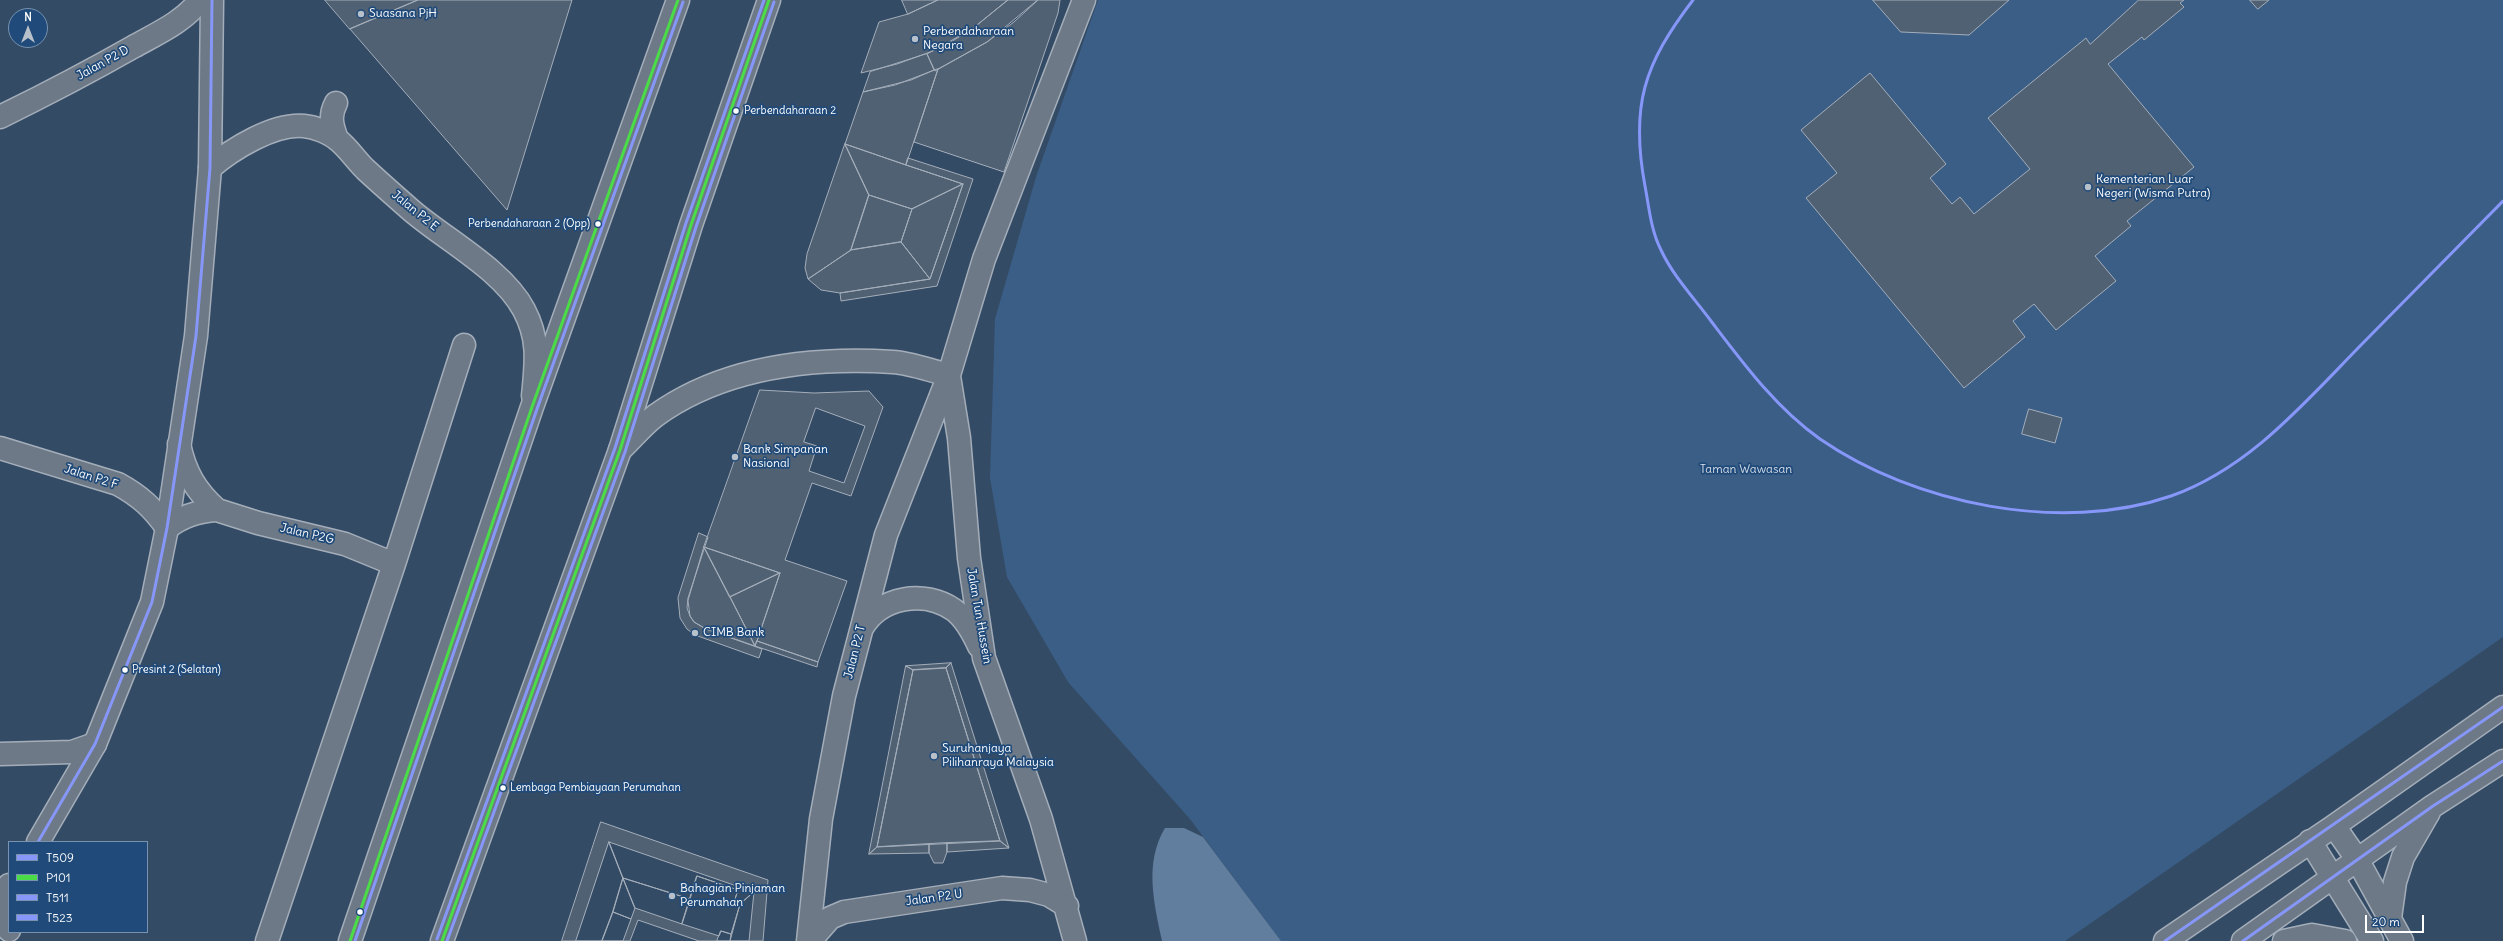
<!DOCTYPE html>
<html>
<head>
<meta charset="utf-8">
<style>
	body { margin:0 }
	#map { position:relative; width:2503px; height:941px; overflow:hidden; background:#344b65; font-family:Delius,sans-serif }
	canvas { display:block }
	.legend { position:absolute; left:8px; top:841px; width:140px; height:92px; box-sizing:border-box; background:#1f4a7a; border:1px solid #7992af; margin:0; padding:5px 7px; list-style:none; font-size:12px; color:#fff }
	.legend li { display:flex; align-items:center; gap:8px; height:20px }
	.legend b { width:20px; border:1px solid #7992af }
	.north { position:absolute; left:8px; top:8px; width:40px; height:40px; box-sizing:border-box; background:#1f4a7a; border:1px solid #7992af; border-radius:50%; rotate:0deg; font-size:11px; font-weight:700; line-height:16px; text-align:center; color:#fff }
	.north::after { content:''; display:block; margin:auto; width:14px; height:18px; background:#b8c0c9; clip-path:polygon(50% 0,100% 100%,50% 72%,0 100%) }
	.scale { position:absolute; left:2365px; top:915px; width:59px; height:18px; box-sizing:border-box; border:2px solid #fff; border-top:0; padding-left:5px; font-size:12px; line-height:14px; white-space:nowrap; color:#fff; -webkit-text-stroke:3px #1f4a7a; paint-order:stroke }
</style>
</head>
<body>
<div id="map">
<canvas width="2503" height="941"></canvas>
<ul class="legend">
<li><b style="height:5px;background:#8697f9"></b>T509</li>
<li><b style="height:5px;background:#4add48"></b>P101</li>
<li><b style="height:5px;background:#8697f9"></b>T511</li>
<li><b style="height:5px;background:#8697f9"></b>T523</li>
</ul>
<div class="north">N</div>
<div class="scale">20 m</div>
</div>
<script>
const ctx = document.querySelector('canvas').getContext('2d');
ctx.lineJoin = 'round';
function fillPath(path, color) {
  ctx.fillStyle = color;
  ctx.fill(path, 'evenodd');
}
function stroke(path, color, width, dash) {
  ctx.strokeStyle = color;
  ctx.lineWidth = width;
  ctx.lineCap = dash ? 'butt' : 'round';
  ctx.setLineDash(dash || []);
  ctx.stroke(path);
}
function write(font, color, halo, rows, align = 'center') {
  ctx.font = font + ' Delius,sans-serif';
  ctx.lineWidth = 3.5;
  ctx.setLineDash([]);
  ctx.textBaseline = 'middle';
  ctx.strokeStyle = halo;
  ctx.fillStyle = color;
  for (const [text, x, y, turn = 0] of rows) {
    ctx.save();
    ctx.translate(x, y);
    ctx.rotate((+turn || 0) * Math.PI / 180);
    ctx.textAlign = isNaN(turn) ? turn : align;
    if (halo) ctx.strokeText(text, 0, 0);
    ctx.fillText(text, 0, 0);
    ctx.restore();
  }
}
fillPath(new Path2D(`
	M 1098,0 L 2503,0 L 2503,637 L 2065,941 L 1281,941 L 1190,819 L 1068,682 L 1007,577 L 990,478 L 995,319 L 1036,177 Z`), '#3b5e86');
fillPath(new Path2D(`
	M 1165,828 L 1184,828 L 1203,837 L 1281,941 L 1162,941 C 1154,903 1144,863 1165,828 Z`), '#617e9e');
const building = new Path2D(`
	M 325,0 L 418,0 L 350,29 Z
	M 418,0 L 572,0 L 507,210 L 350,29 Z
	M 902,0 L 938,0 L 908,14 Z
	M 938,0 L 1008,0 L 972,29 L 941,48 L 897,64 L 861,73 L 879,22 L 908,14 Z
	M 1008,0 L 1038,0 L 1014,22 L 987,42 L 935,71 L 927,54 L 972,29 Z
	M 1038,0 L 1060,0 L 1058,13 L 1004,172 L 914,142 L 938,69 L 987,42 Z
	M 1873,0 L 2009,0 L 1969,35 L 1901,32 Z
	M 2139,0 L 2184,0 L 2180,3 L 2184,7 L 2144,40 L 2142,37 L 2108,64 L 2194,167 L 2127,221 L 2131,226 L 2095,256 L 2116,281 L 2056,330 L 2034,304 L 2013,321 L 2025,337 L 1964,388 L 1806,198 L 1837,173 L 1801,130 L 1870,73 L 1946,164 L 1930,178 L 1952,204 L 1960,197 L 1974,214 L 2030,169 L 1988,118 L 2086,38 L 2090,44 Z
	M 2250,0 L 2269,0 L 2258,9 Z
	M 927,54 L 934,70 L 911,80 L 863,92 L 870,72 Z
	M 938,69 L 906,165 L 845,144 L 863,92 L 895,85 Z
	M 845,144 L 906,165 L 963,184 L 912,209 L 869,195 Z
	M 845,144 L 869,195 L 851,250 L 808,279 L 805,268 L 807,254 Z
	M 908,158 L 973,179 L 937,286 L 841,301 L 840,293 L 930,279 L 963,184 L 906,165 Z
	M 963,184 L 930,279 L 901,242 L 912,209 Z
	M 869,195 L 912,209 L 901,242 L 851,250 Z
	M 901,242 L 930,279 L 840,293 L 821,290 L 808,279 L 851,250 Z
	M 760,390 L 814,393 L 869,391 L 883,407 L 851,496 L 812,483 L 785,560 L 847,581 L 818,662 L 757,641 L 780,573 L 704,547 Z
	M 816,408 L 865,426 L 844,483 L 809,471 L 817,446 L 804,442 Z
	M 2029,409 L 2062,418 L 2055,443 L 2022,434 Z
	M 699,533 L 708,537 L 688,598 L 687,608 L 690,616 L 694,622 L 706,629 L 762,649 L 759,658 L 695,635 L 687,629 L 680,618 L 678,598 Z
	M 704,547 L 780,573 L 730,597 Z
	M 704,547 L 730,597 L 755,646 L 706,629 L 694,622 L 690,616 L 688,601 Z
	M 780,573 L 757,641 L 755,646 L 730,597 Z
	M 757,641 L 818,662 L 817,667 L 755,646 Z
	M 951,663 L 1009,848 L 1000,841 L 946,668 Z
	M 951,663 L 946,668 L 913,670 L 906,666 Z
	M 906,666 L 913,670 L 877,847 L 869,854 Z
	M 946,668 L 1000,841 L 877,847 L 913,670 Z
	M 601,822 L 768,880 L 763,941 L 699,941 L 638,920 L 630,941 L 562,941 Z
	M 1000,841 L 1009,848 L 947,852 L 947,843 Z
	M 609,842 L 623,878 L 613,912 L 602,941 L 576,941 Z
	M 609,842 L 754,892 L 740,904 L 734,902 L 738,890 L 697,876 L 690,899 L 623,878 Z
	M 947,843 L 947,852 L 943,863 L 934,863 L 929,853 L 929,844 Z
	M 929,844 L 929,853 L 869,854 L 877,847 Z
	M 697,876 L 738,890 L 734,902 L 740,904 L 731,934 L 721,931 L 719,936 L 682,924 Z
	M 623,878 L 690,899 L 682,924 L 635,908 Z
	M 623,878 L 635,908 L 631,919 L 613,912 Z
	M 754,892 L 749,941 L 730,941 L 740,904 Z
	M 613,912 L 631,919 L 623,941 L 602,941 Z
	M 721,931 L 731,934 L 730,941 L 717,941 Z`);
fillPath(building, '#506174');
stroke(building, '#a4aeba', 1);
const street = new Path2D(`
	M 336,103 C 329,116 332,126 337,139
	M 0,117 C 45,95 89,72 133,47 C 156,34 184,22 200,0
	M 210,168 C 232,149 274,123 304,126 C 315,127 330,133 338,140 C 348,148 355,159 365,169 C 380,183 396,197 412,211 C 446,240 503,270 524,310 C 540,340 536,364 533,396
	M 949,376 L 959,438 L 969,558 L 984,658 L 1041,819 L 1075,941
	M 0,448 L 118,484 C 140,496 153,508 167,528 C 182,516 198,511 217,510 C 196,491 185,473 179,444
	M 620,450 C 632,439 642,426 655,416 C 723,367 811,357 893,362 C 911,363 931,371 949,375
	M 217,510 L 258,523 L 345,544 L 394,564
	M 862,628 C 880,597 924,589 954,610 C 966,619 973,633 979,646
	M 0,754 L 72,752 L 95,744
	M 4,892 L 2,910 L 9,930
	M 267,941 L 394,564 L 464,345
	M 808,941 L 821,819 L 844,696 L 886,535 L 949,375 L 984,259 L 1084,0
	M 810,941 L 830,918 L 844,912 L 1002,888 L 1030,890 L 1049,895 L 1067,906`);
const secondary = new Path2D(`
	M 2334,826 L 2357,859 L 2402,941
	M 2310,841 L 2372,941
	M 38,842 L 95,744 L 152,602 L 167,528 L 196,336 L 210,168 L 212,0
	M 0,898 L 9,885
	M 2390,918 L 2395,882 L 2403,857 L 2429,812
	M 2165,941 L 2334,826 L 2503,707
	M 2243,941 L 2433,806 L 2503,761
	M 2284,941 L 2312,935 L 2345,941`);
const primary = new Path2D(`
	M 350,941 L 532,407 L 678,0
	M 442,941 L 620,450 L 691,225 L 769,0`);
stroke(street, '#a4aeba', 25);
stroke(secondary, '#a4aeba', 25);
stroke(primary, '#a4aeba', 25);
stroke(street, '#6d7986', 22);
stroke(secondary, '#6d7986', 22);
stroke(primary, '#6d7986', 22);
stroke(new Path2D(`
	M 1693,0 C 1644,64 1630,106 1645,186 C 1649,207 1651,231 1661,250 C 1673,276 1694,298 1711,321 C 1743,363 1776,408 1820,439 C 1914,504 2061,534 2171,496 C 2250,468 2305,402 2362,344 C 2409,296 2456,249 2503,201
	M 38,842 L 95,744 L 152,602 L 167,528 L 196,336 L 210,168 L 212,0
	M 2165,941 L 2503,707
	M 2243,941 L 2433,806 L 2503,761`), '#8697f9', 3);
stroke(new Path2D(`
	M 350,941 L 532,407 L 678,0
	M 442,941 L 620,450 L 691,225 L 769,0`), '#4add48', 3);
stroke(new Path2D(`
	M 355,941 L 537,409 L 683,2
	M 447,941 L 625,452 L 696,227 L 774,2`), '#8697f9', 3);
stroke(new Path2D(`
	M 437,939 L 615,448 L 686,223 L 764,0`), '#8697f9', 3);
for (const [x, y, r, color] of [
	[361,14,4,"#b8c0c9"],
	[915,39,4,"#b8c0c9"],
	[736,111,3.5,"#fff"],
	[2088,187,4,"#b8c0c9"],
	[598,224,3.5,"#fff"],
	[735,457,4,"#b8c0c9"],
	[695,633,4,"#b8c0c9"],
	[125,670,3.5,"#fff"],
	[934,756,4,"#b8c0c9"],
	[503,788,3.5,"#fff"],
	[672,896,4,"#b8c0c9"],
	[360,912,3.5,"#fff"]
]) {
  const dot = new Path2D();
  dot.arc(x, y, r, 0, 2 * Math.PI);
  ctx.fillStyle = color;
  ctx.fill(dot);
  stroke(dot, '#1f4a7a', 1.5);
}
write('11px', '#fff', '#1f4a7a', [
	["Perbendaharaan 2",744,111],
	["Perbendaharaan 2 (Opp)",590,224,"right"],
	["Presint 2 (Selatan)",132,670],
	["Lembaga Pembiayaan Perumahan",510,788]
], 'left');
write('12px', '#fff', '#1f4a7a', [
	["Suasana PjH",369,14],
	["Perbendaharaan",923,32],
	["Negara",923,46],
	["Kementerian Luar",2096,180],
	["Negeri (Wisma Putra)",2096,194],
	["Bank Simpanan",743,450],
	["Nasional",743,464],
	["CIMB Bank",703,633],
	["Suruhanjaya",942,749],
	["Pilihanraya Malaysia",942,763],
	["Bahagian Pinjaman",680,889],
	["Perumahan",680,903]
], 'left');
write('12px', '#fff', '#1f4a7a', [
	["Jalan P2 D",103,63,-29],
	["Jalan P2 E",415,211,39],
	["Jalan P2 F",91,477,18],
	["Jalan P2G",307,534,13],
	["Jalan Tun Hussein",979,616,80],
	["Jalan P2 T",855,652,-76],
	["Jalan P2 U",934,898,-8]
]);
write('12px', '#d8dfe8', '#1f4a7a', [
	["Taman Wawasan",1746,470]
]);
</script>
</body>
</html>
